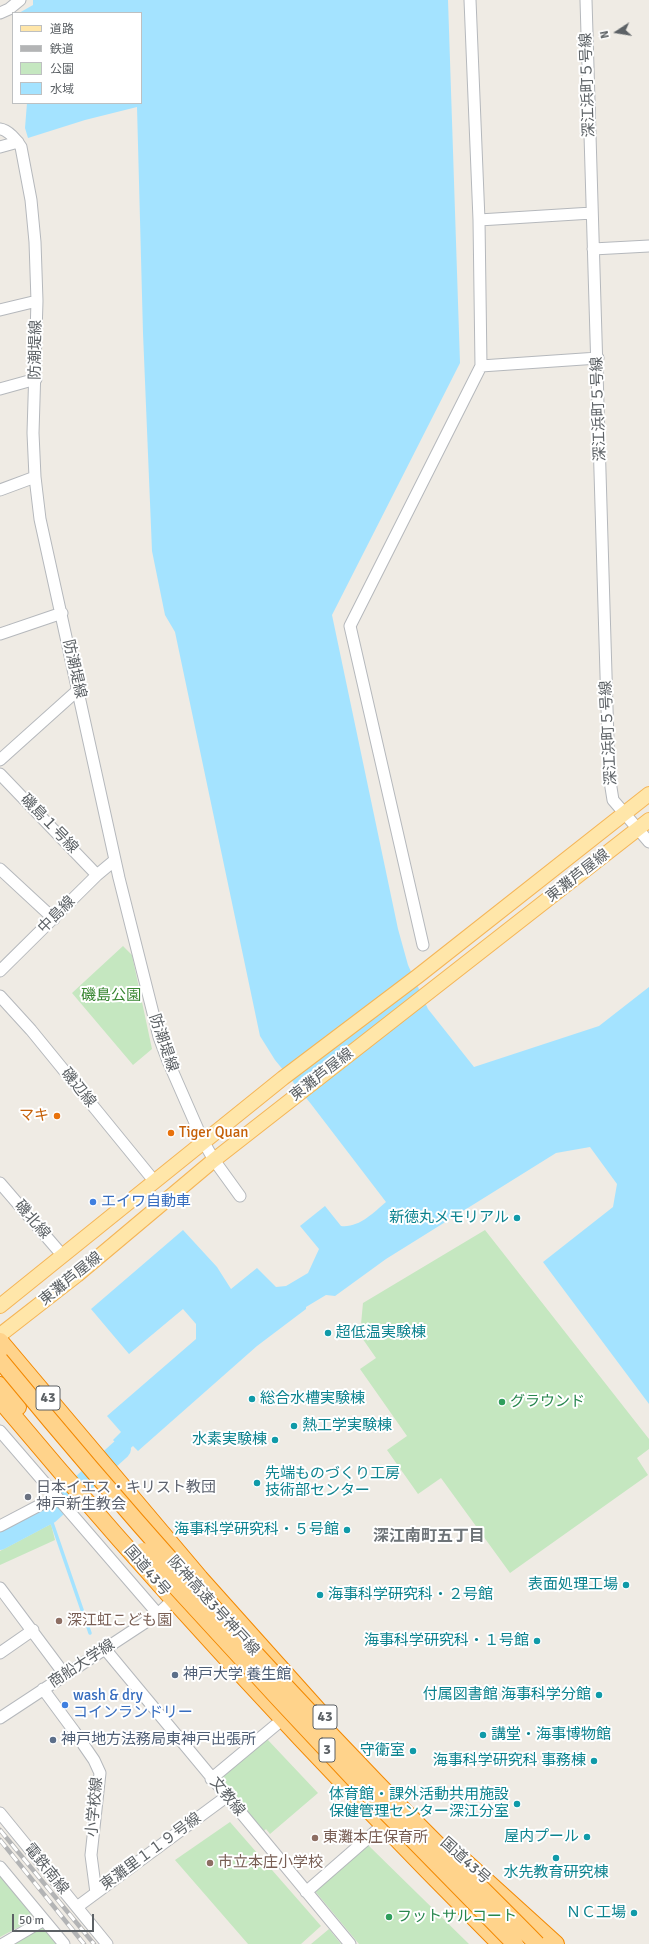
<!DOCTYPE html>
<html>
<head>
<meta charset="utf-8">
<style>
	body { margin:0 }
	#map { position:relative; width:649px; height:1944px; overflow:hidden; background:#efebe4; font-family:Signika,"Noto Sans JP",sans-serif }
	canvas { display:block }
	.legend { position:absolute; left:12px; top:12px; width:130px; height:92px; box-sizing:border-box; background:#fff; border:1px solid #bec0c1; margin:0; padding:5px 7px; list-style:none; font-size:12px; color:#5c6165 }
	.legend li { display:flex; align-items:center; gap:8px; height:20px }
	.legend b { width:20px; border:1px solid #bec0c1 }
	.north { position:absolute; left:597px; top:12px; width:40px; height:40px; -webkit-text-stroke:3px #fff; paint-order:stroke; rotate:258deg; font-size:11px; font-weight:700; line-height:16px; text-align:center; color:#5c6165 }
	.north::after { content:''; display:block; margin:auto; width:14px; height:18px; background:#5c6165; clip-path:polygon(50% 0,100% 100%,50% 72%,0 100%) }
	.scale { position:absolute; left:12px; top:1914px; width:82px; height:18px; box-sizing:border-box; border:2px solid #5c6165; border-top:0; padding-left:5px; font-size:12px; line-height:14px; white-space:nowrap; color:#5c6165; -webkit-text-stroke:3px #fff; paint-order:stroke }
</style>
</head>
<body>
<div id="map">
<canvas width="649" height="1944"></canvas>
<ul class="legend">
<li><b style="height:5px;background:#ffe6a9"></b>道路</li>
<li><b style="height:5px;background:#b3b4b5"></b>鉄道</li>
<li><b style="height:11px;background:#c5e7c0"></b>公園</li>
<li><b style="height:11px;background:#a4e3ff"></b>水域</li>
</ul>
<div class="north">N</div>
<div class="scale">50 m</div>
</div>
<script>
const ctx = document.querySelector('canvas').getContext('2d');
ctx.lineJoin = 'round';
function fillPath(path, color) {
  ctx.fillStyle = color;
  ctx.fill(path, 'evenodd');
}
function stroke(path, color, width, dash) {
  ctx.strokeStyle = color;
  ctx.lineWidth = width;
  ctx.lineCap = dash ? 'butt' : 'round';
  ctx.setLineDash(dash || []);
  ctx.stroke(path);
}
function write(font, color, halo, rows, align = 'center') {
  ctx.font = font + ' Signika,"Noto Sans JP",sans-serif';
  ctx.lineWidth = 4;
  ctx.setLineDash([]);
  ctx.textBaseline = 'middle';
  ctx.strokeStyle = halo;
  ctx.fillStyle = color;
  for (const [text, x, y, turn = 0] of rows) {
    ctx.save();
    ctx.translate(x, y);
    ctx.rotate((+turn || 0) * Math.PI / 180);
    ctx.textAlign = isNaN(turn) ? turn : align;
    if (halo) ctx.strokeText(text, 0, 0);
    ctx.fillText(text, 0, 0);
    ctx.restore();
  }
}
fillPath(new Path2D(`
	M 123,946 L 132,955 L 152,1049 L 133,1065 L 72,993 Z
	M 485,1230 L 649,1439 L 649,1449 L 637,1458 L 648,1475 L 510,1573 L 441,1478 L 418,1494 L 387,1450 L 407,1436 L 360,1369 L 376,1358 L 360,1335 L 363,1303 Z
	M 51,1524 L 55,1540 L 0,1565 L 0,1551 Z
	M 267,1739 L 318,1793 L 270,1834 L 266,1829 L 264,1831 L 224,1785 L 222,1776 Z
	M 230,1822 L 321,1926 L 301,1944 L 248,1944 L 175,1860 Z
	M 368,1845 L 469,1944 L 359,1944 L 314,1890 Z
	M 0,1871 L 32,1910 L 32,1920 L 0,1937 Z
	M 47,1926 L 61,1944 L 13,1944 L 40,1928 Z
	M 329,1929 L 341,1944 L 311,1944 Z`), '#c5e7c0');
fillPath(new Path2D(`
	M 33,0 L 448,0 L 460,363 L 332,615 L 398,929 L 408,965 L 428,1009 L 474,1067 L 599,1026 L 649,987 L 649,1404 L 543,1262 L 613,1207 L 617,1184 L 590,1147 L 556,1153 L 386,1259 L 335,1296 L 326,1295 L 306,1307 L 306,1309 L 257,1346 L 138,1451 L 133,1446 L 125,1453 L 113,1440 L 121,1432 L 107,1416 L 196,1339 L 196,1324 L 183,1309 L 129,1354 L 91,1309 L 183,1230 L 217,1267 L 231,1289 L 257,1268 L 276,1287 L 286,1286 L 308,1273 L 319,1249 L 300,1226 L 325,1206 L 341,1226 C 359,1228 373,1213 386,1202 L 311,1104 L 275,1060 L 260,1036 L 175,632 L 165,615 L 152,551 L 143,333 L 137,107 L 85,120 L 28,138 L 25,128 L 27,103 L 141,103 L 141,13 L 19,13 L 33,5 Z`), '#a4e3ff');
stroke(new Path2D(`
	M 49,1514 L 90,1633`), '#a4e3ff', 3.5);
stroke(new Path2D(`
	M 0,1540 L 49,1514 L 121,1449`), '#a4e3ff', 20);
const minor = new Path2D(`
	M 586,0 L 609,775 L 613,800 L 649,842
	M 0,13 L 9,9 L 20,0
	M 0,129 C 8,130 17,140 21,147 L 31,200 L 35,242 L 37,301 L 33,433 L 35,477 L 40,519 L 119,878 L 159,1037 L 168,1061 L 203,1141 L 214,1160 L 240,1196
	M 0,147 L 18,142
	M 479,220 L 592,213
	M 593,249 L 649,246
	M 0,310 L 37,301
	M 481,366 L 598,358
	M 0,389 L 36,379
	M 0,490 L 35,477
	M 0,634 L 62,613
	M 0,760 L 79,689
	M 0,774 L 97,875
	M 0,869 L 54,919
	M 423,945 L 350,626 L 481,366 L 479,220 L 470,0
	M 0,971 L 97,875 L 115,860
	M 0,996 L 31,1030 L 155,1182
	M 0,1183 L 63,1256
	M 0,1431 L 158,1614
	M 0,1526 L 40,1505
	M 0,1588 L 65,1675
	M 105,1649 L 350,1944
	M 0,1653 L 33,1630
	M 43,1689 L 74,1731 L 94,1760 L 100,1773 L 91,1855 L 96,1893
	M 0,1718 L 158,1614 L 177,1596
	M 211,1779 L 283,1719
	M 0,1813 L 107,1944
	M 0,1867 L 64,1944
	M 306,1892 L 384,1824
	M 77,1907 L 226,1797
	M 3,1944 L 44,1920`);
const major = new Path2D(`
	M 0,1306 L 283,1078 L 418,976 L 649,794
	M 0,1335 L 77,1275 L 214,1160 L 649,820`);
const highway = new Path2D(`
	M 0,1341 L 200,1578 L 328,1721
	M 0,1385 L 18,1407
	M 0,1400 C 158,1589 326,1770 500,1944
	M 460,1857 L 556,1944`);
stroke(minor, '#b5b8bc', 13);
stroke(major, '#f5b557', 16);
stroke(highway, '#f38800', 18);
stroke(minor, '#fff', 11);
stroke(major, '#ffe6a9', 14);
stroke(highway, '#ffd38b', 16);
const rail = new Path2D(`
	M 0,1830 L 94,1944
	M 0,1840 L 84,1944`);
stroke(rail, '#b3b4b5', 4.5);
stroke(rail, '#fff', 3, [9]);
const highwayBridge = new Path2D(`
	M 0,1360 C 120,1506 246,1647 377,1783 C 429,1837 484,1890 537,1944
	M 143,1551 L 278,1698 L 367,1793 L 515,1944`);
stroke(highwayBridge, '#f38800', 18, []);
stroke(highwayBridge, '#ffd38b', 16);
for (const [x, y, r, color] of [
	[57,1116,4,"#e8710a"],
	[171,1133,4,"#e8710a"],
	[93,1202,4,"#3f7fe0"],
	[517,1218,4,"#0f9aa8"],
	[328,1333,4,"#0f9aa8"],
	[252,1399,4,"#0f9aa8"],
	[502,1402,4,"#2e9e5b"],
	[294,1426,4,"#0f9aa8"],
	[275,1440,4,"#0f9aa8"],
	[257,1483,4,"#0f9aa8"],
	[28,1497,4,"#6b7280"],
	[347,1530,4,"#0f9aa8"],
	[626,1585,4,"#0f9aa8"],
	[320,1595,4,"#0f9aa8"],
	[59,1621,4,"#8d6e63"],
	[537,1641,4,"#0f9aa8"],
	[175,1675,4,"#5c6f8a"],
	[599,1695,4,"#0f9aa8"],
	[65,1705,4,"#3f7fe0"],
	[483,1735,4,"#0f9aa8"],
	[53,1740,4,"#5c6f8a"],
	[413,1751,4,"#0f9aa8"],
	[594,1761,4,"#0f9aa8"],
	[517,1804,4,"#0f9aa8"],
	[587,1837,4,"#0f9aa8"],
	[315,1838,4,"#8d6e63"],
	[556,1858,4,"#0f9aa8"],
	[210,1863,4,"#8d6e63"],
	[634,1913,4,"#0f9aa8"],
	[389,1917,4,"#2e9e5b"]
]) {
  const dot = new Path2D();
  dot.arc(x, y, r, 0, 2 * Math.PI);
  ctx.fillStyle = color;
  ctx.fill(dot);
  stroke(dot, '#fff', 1.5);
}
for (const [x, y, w] of [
	[48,1398,24],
	[325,1717,24],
	[327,1750,16]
]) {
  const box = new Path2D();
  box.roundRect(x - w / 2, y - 12, w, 24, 3);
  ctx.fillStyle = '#fff';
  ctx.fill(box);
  stroke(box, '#5c6165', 1);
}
write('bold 14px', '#5c6165', null, [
	["43",48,1398],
	["43",325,1717],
	["3",327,1750]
]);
write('15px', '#5c6165', '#fff', [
	["深江浜町５号線",588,85,-92],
	["防潮堤線",36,350,-89],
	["深江浜町５号線",599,409,-92],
	["防潮堤線",74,669,77],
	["深江浜町５号線",609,733,-93],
	["磯島１号線",49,824,46],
	["東灘芦屋線",578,876,-38],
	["中島線",57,915,-45],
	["防潮堤線",163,1043,71],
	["東灘芦屋線",322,1075,-38],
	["磯辺線",78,1088,51],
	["磯北線",32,1220,49],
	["東灘芦屋線",71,1279,-39],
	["国道43号",147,1571,49],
	["阪神高速3号神戸線",213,1606,48],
	["商船大学線",82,1664,-33],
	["文教線",227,1797,50],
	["小学校線",95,1807,-85],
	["東灘里１１９号線",151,1852,-36],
	["国道43号",465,1861,42],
	["電鉄南線",46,1869,51]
]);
write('15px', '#398632', '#fff', [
	["磯島公園",111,996]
]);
write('15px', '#c56008', '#fff', [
	["マキ",49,1116],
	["Tiger Quan",179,1133,"left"]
], 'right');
write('15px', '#366cbe', '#fff', [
	["エイワ自動車",101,1202],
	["wash & dry",73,1696],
	["コインランドリー",73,1713]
], 'left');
write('15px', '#0d838f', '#fff', [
	["新徳丸メモリアル",509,1218],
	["超低温実験棟",336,1333,"left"],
	["総合水槽実験棟",260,1399,"left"],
	["熱工学実験棟",302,1426,"left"],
	["水素実験棟",267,1440],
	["先端ものづくり工房",265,1474,"left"],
	["技術部センター",265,1491,"left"],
	["海事科学研究科・５号館",339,1530],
	["表面処理工場",618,1585],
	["海事科学研究科・２号館",328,1595,"left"],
	["海事科学研究科・１号館",529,1641],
	["付属図書館 海事科学分館",591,1695],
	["講堂・海事博物館",491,1735,"left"],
	["守衛室",405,1751],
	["海事科学研究科 事務棟",586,1761],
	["体育館・課外活動共用施設",509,1795],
	["保健管理センター深江分室",509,1812],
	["屋内プール",579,1837],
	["水先教育研究棟",556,1873,"center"],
	["ＮＣ工場",626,1913]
], 'right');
write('15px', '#27864d', '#fff', [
	["グラウンド",510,1402],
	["フットサルコート",397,1917]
], 'left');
write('15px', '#5b616d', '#fff', [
	["日本イエス・キリスト教団",36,1488],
	["神戸新生教会",36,1505]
], 'left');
write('15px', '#785e54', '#fff', [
	["深江虹こども園",67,1621],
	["東灘本庄保育所",323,1838],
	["市立本庄小学校",218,1863]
], 'left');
write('15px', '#4e5e75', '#fff', [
	["神戸大学 養生館",183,1675],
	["神戸地方法務局東神戸出張所",61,1740]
], 'left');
write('bold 16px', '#6d7377', '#fff', [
	["深江南町五丁目",429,1537]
]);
</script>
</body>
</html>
